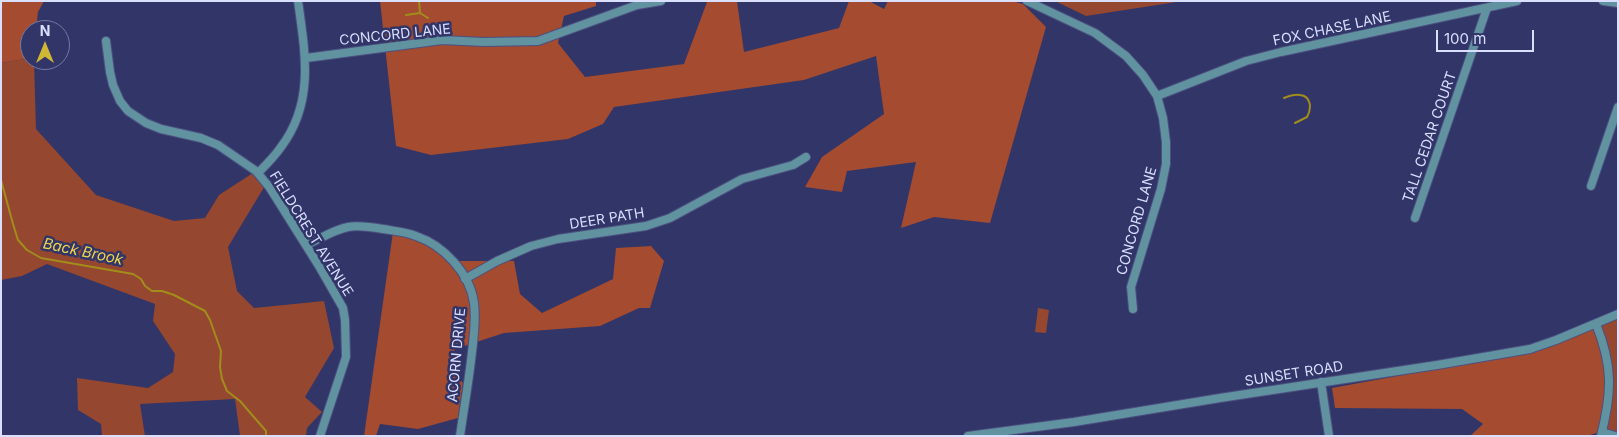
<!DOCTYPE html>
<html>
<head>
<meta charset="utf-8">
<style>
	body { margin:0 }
	#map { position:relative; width:1619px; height:437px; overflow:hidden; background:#313568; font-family:Inter,sans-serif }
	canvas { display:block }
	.frame { position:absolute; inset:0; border:2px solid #dadfff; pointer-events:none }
	.north { position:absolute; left:20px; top:20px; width:50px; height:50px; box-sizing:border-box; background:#313568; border:1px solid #7579a4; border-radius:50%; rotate:0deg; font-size:14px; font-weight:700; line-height:20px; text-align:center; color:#dadfff }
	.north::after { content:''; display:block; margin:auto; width:18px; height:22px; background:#d1b736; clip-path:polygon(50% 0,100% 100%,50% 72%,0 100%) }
	.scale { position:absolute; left:1436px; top:30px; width:98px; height:22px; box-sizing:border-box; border:2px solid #dadfff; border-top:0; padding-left:6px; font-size:15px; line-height:18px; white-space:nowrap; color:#dadfff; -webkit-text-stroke:4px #313568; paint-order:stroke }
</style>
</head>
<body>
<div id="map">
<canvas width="1619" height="437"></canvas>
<div class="frame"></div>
<div class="north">N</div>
<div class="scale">100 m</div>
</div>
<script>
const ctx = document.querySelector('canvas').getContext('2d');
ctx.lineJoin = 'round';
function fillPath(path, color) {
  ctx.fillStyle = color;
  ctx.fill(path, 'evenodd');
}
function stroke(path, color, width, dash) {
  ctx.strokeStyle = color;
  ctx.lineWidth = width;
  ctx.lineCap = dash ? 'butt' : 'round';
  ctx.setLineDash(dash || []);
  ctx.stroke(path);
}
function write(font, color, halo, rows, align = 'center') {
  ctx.font = font + ' Inter,sans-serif';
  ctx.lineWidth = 5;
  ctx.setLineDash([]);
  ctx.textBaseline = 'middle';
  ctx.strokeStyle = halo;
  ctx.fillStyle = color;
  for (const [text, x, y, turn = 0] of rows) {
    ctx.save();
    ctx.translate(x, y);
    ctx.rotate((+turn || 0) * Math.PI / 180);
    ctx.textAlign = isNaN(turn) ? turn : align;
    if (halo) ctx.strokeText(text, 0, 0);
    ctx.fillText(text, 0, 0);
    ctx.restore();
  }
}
fillPath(new Path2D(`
	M 1055,1 L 1183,1 L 1086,16 Z
	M 30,58 L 30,60 L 34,60 L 36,129 L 96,195 L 174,221 L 205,218 L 219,195 L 256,171 L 266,184 L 228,247 L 237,291 L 254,308 L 324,301 L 334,348 L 305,397 L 322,412 L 307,428 L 306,436 L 240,436 L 235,399 L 140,404 L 145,436 L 102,436 L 101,424 L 78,410 L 77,378 L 148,388 L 173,372 L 175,354 L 153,321 L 155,304 L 47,264 L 22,276 L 1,280 L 1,63 Z
	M 1038,308 L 1049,310 L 1046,333 L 1035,332 Z
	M 1618,315 L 1618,436 L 1600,432 L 1597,325 Z`), '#95472f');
fillPath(new Path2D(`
	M 1,1 L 44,1 L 38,12 L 36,30 L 30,30 L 30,58 L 1,63 Z
	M 380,1 L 596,1 L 596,6 L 564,16 L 558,43 L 585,77 L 684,64 L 707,2 L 710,1 L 737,1 L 744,52 L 839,28 L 849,1 L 869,1 L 884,9 L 888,1 L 1012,1 L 1023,4 L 1046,27 L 990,223 L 934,217 L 901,228 L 916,162 L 847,171 L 842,192 L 805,187 L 822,157 L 884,114 L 876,56 L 804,80 L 614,107 L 603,124 L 568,139 L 431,155 L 396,146 Z
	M 393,232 L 437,244 L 454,261 L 514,261 L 520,294 L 542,313 L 613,279 L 616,248 L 651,246 L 664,261 L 650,308 L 639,308 L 600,326 L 504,333 L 455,349 L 448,366 L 463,383 L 458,418 L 418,429 L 380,424 L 376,436 L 364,436 Z
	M 1597,325 L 1609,393 L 1600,432 L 1587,436 L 1470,436 L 1483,424 L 1462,409 L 1335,408 L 1332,388 L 1527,352 Z`), '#a44b30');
stroke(new Path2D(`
	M 419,1 L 420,13
	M 406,15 L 420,13 L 428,18
	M 1284,98 C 1289,96 1294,94 1300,95 C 1311,96 1312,108 1307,117 L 1295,123
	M 1,180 L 13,224 L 18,240 L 27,250 L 41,258 L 133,274 L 141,279 L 145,286 L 152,291 L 162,291 L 174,295 L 205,311 L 210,320 L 221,351 L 220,367 L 222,379 L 227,391 L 240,401 L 266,431 L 266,436`), '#a28d1c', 2);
const minor = new Path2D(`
	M 1027,1 L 1095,33 L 1126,56 L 1143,75 L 1157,96 L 1163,118 L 1166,142 L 1166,164 L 1161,189 L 1131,287 L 1133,309
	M 1603,1 L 1618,3
	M 106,41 L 110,72 L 113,85 L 120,101 L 128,111 L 146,123 L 161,129 L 201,138 L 218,145 L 256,171 L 270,188 L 319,266 L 343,308 L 345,320 L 346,357 L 320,436
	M 306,58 L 442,40 L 484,42 L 538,41 L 637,5 L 661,1
	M 1157,96 L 1246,61 L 1281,52 L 1517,1
	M 258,173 C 266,165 275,156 281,147 C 315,102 305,52 298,1
	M 1591,186 L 1618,107
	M 1415,218 L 1487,8
	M 306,245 C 320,239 333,230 348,227 C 359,225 371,227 383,229 C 394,231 406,232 416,236 C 443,245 470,273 474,303 C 476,319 474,336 472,352 C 469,380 464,408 460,436
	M 465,279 L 497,261 L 531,246 L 558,239 L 646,226 L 670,218 L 742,179 L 793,165 L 806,157
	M 1596,324 C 1613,366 1612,392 1601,436
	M 1321,382 L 1329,436
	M 1602,432 L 1615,436
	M 968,436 L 1074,422 L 1220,398 L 1437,365 L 1530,349 L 1556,340 L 1618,314`);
stroke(minor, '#4c5080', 10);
stroke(minor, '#6192a0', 8);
write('14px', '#dadfff', '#313568', [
	["FOX CHASE LANE",1332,29,-12],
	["CONCORD LANE",395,35,-6],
	["TALL CEDAR COURT",1430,137,-71],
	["DEER PATH",607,219,-9],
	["CONCORD LANE",1137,221,-74],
	["FIELDCREST AVENUE",311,234,58],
	["ACORN DRIVE",457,355,-85],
	["SUNSET ROAD",1294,374,-9]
]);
write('italic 15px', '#f0d44a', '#313568', [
	["Back Brook",83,252,12]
]);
</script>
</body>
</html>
